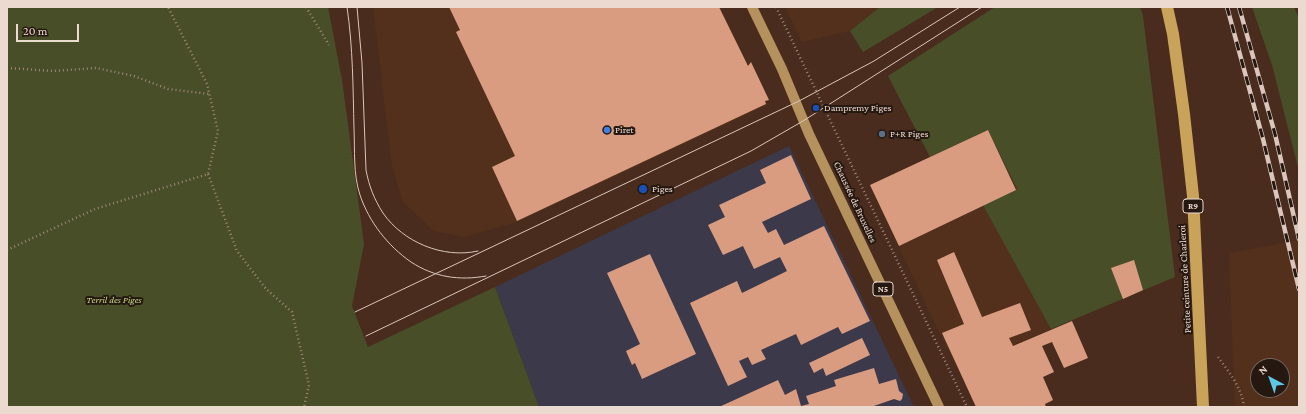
<!DOCTYPE html>
<html>
<head>
<meta charset="utf-8">
<style>
	body { margin:0 }
	#map { position:relative; width:1306px; height:414px; overflow:hidden; background:#492c1d; font-family:"Crimson Pro",serif }
	canvas { display:block }
	.frame { position:absolute; inset:0; border:8px solid #ecd9cf; pointer-events:none }
	.north { position:absolute; left:1250px; top:358px; width:40px; height:40px; box-sizing:border-box; background:#251811; border:1px solid #75655d; border-radius:50%; rotate:319deg; font-size:11px; font-weight:700; line-height:16px; text-align:center; color:#ecd9cf }
	.north::after { content:''; display:block; margin:auto; width:14px; height:18px; background:#5bc8e6; clip-path:polygon(50% 0,100% 100%,50% 72%,0 100%) }
	.scale { position:absolute; left:16px; top:24px; width:63px; height:18px; box-sizing:border-box; border:2px solid #ecd9cf; border-top:0; padding-left:5px; font-size:12px; line-height:14px; white-space:nowrap; color:#ecd9cf; -webkit-text-stroke:3px #251811; paint-order:stroke }
</style>
</head>
<body>
<div id="map">
<canvas width="1306" height="414"></canvas>
<div class="frame"></div>
<div class="north">N</div>
<div class="scale">20 m</div>
</div>
<script>
const ctx = document.querySelector('canvas').getContext('2d');
ctx.lineJoin = 'round';
function fillPath(path, color) {
  ctx.fillStyle = color;
  ctx.fill(path, 'evenodd');
}
function stroke(path, color, width, dash) {
  ctx.strokeStyle = color;
  ctx.lineWidth = width;
  ctx.lineCap = dash ? 'butt' : 'round';
  ctx.setLineDash(dash || []);
  ctx.stroke(path);
}
function write(font, color, halo, rows, align = 'center') {
  ctx.font = font + ' "Crimson Pro",serif';
  ctx.lineWidth = 4;
  ctx.setLineDash([]);
  ctx.textBaseline = 'middle';
  ctx.strokeStyle = halo;
  ctx.fillStyle = color;
  for (const [text, x, y, turn = 0] of rows) {
    ctx.save();
    ctx.translate(x, y);
    ctx.rotate((+turn || 0) * Math.PI / 180);
    ctx.textAlign = isNaN(turn) ? turn : align;
    if (halo) ctx.strokeText(text, 0, 0);
    ctx.fillText(text, 0, 0);
    ctx.restore();
  }
}
fillPath(new Path2D(`
	M 373,7 L 720,7 L 767,105 L 517,222 L 464,237 L 434,231 L 403,202 L 392,166 Z
	M 785,7 L 880,7 L 850,31 L 802,42 Z
	M 987,130 L 1017,189 L 984,205 L 1051,329 L 998,351 L 955,363 L 926,305 L 870,185 Z
	M 1299,240 L 1299,407 L 1235,407 L 1229,253 ZM 1258,366 L 1282,366 L 1282,390 L 1258,390 Z`), '#53301c');
fillPath(new Path2D(`
	M 789,146 L 914,407 L 539,407 L 495,287 Z`), '#3c394b');
fillPath(new Path2D(`
	M 7,7 L 328,7 L 342,80 L 364,244 L 352,306 L 368,347 L 495,287 L 539,407 L 7,407 Z
	M 880,7 L 938,7 L 863,52 L 850,31 Z
	M 995,7 L 1140,7 L 1143,16 L 1175,277 L 1051,329 L 983,205 L 1017,189 L 988,130 L 930,157 L 888,76 Z
	M 1252,7 L 1294,7 L 1299,19 L 1299,171 L 1272,65 Z`), '#484f28');
fillPath(new Path2D(`
	M 449,7 L 719,7 L 748,66 L 751,62 L 769,100 L 765,101 L 766,104 L 517,221 L 492,167 L 515,156 L 456,32 L 460,30 Z
	M 988,130 L 1016,190 L 899,246 L 870,185 Z
	M 791,155 L 811,199 L 762,222 L 768,233 L 776,229 L 784,245 L 824,226 L 870,321 L 842,334 L 838,327 L 801,345 L 796,334 L 761,350 L 766,359 L 752,365 L 748,357 L 739,361 L 747,377 L 728,386 L 690,303 L 737,281 L 742,293 L 787,271 L 780,257 L 754,269 L 743,246 L 723,255 L 708,225 L 725,217 L 719,205 L 766,183 L 760,170 Z
	M 954,252 L 982,317 L 974,320 L 1020,303 L 1031,330 L 1009,338 L 1013,346 L 1072,321 L 1088,358 L 1064,368 L 1052,342 L 1042,346 L 1054,372 L 1043,377 L 1053,400 L 1045,404 L 1046,407 L 976,407 L 942,333 L 964,324 L 937,260 Z
	M 650,254 L 696,354 L 642,379 L 635,363 L 632,365 L 626,351 L 640,344 L 607,273 Z
	M 1134,260 L 1143,290 L 1123,299 L 1111,268 Z
	M 862,338 L 870,355 L 826,376 L 823,368 L 814,373 L 809,363 Z
	M 874,368 L 879,384 L 896,379 L 899,391 L 903,394 L 902,399 L 900,401 L 894,399 L 871,407 L 719,407 L 778,380 L 785,395 L 796,389 L 801,406 L 809,404 L 806,396 L 836,386 L 834,380 Z`), '#d99c80');
stroke(new Path2D(`
	M 306,7 L 329,45
	M 776,7 L 967,407
	M 7,68 L 53,71 L 96,68 L 134,76 L 168,89 L 209,94
	M 208,174 L 237,251 L 266,289 L 292,312 L 309,385 L 304,407
	M 7,250 L 95,209 L 208,174 L 218,131 L 207,84 L 168,7
	M 1218,357 C 1229,372 1242,388 1244,407`), '#9d8679', 2.5, [1, 3]);
stroke(new Path2D(`
	M 752,7 L 782,69 L 809,134 L 939,407`), '#b5915e', 10);
stroke(new Path2D(`
	M 1167,7 L 1173,34 L 1184,114 L 1193,196 L 1203,407`), '#c9a35a', 12);
stroke(new Path2D(`
	M 347,7 C 353,47 353,88 354,129 C 355,150 353,174 360,195 C 369,222 388,246 411,262 C 434,277 459,281 486,276
	M 357,7 L 362,63 L 366,170 C 369,186 374,199 383,213 C 403,242 443,259 478,251
	M 355,312 L 799,101 L 874,61 L 960,7
	M 366,336 L 751,151 L 803,121 L 982,7`), '#dac6bc', 1);
const rail = new Path2D(`
	M 1227,7 L 1263,139 L 1299,289
	M 1239,7 L 1275,134 L 1299,239`);
stroke(rail, '#dac6bc', 4.5);
stroke(rail, '#251811', 3, [9]);
for (const [x, y, r, color] of [
	[816,108,4,"#1a4fb4"],
	[607,130,4,"#3f7fe0"],
	[882,134,4,"#5c6f8a"],
	[643,189,5,"#1a4fb4"]
]) {
  const dot = new Path2D();
  dot.arc(x, y, r, 0, 2 * Math.PI);
  ctx.fillStyle = color;
  ctx.fill(dot);
  stroke(dot, '#251811', 1.5);
}
for (const [x, y, w] of [
	[1193,206,20],
	[883,289,20]
]) {
  const box = new Path2D();
  box.roundRect(x - w / 2, y - 7, w, 14, 3);
  ctx.fillStyle = '#251811';
  ctx.fill(box);
  stroke(box, '#ecd9cf', 1);
}
write('bold 9px', '#ecd9cf', null, [
	["R9",1193,206],
	["N5",883,289]
]);
write('10px', '#ecd9cf', '#251811', [
	["Dampremy Piges",824,108],
	["Piret",615,130],
	["P+R Piges",890,134],
	["Piges",652,189]
], 'left');
write('10px', '#ecd9cf', '#251811', [
	["Chaussée de Bruxelles",855,202,65],
	["Petite ceinture de Charleroi",1185,279,-93]
]);
write('italic 10px', '#c3d47e', '#251811', [
	["Terril des Piges",114,300]
]);
</script>
</body>
</html>
